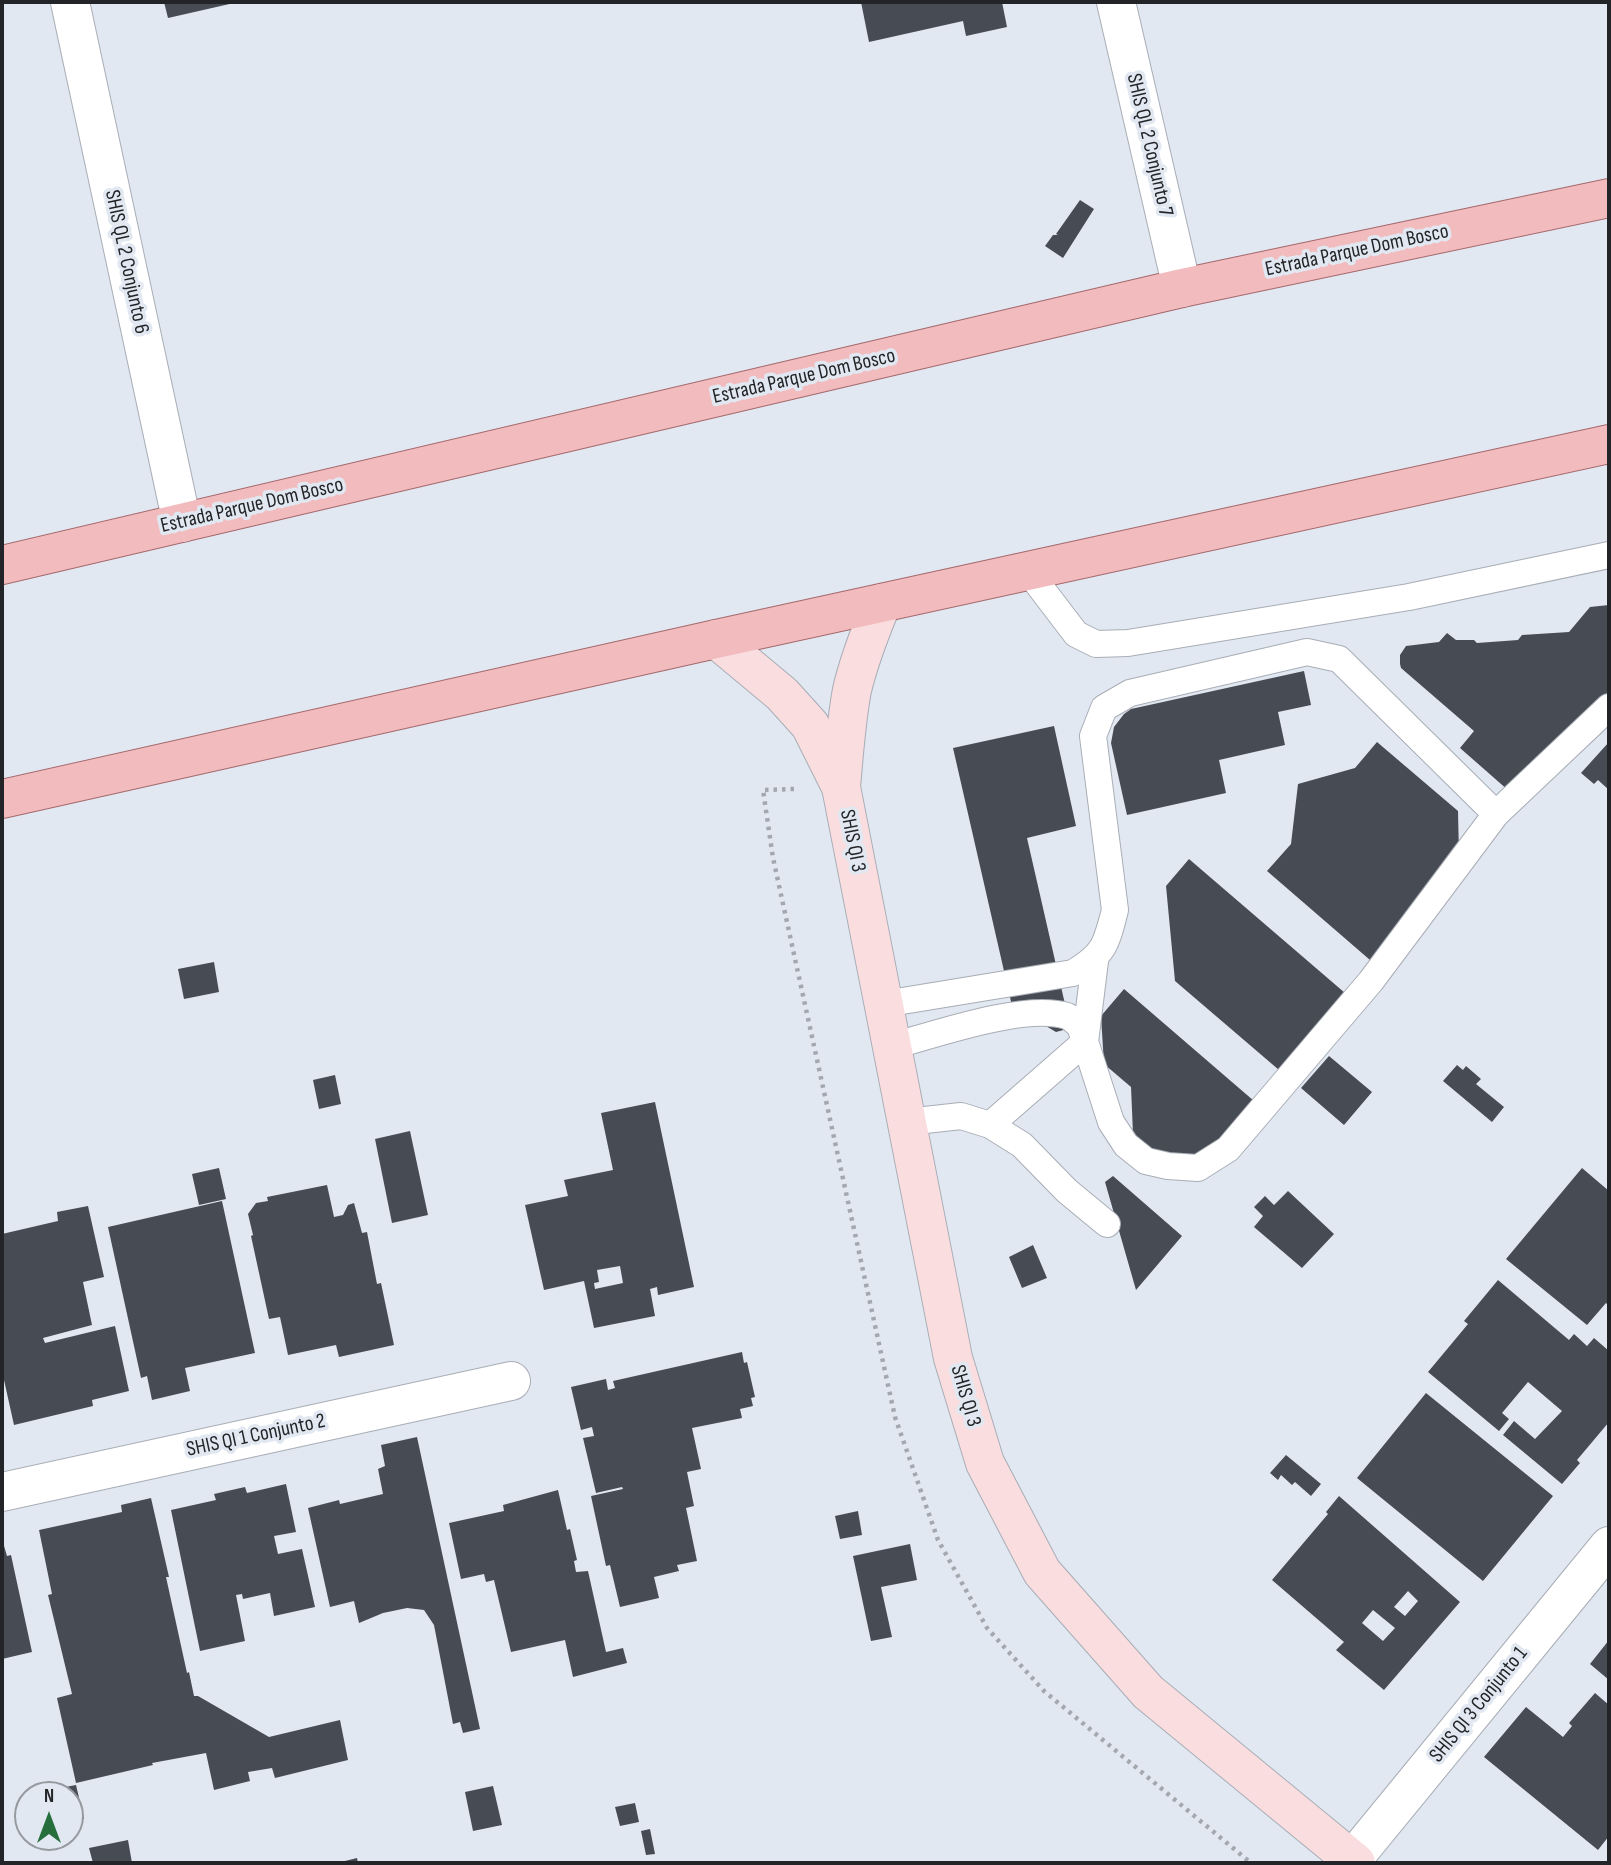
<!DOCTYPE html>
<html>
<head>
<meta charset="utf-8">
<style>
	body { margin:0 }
	#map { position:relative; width:1611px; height:1865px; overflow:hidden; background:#e2e8f1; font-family:"Sofia Sans Condensed",sans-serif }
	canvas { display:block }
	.frame { position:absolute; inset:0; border:4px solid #222427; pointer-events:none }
	.north { position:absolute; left:14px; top:1781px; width:70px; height:70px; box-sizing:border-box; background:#e2e8f1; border:2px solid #959aa0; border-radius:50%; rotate:0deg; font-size:19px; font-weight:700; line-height:28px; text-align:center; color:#222427 }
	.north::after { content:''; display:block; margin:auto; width:24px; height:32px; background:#266f3c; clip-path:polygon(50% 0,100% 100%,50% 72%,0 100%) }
</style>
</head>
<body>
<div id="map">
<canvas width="1611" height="1865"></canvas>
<div class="frame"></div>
<div class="north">N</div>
</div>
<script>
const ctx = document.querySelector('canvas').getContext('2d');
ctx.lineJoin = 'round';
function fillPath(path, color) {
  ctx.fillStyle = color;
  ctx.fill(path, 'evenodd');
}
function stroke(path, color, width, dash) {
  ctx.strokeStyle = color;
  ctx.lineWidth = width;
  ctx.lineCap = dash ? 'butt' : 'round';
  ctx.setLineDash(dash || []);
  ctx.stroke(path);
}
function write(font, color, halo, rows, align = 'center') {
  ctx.font = font + ' "Sofia Sans Condensed",sans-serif';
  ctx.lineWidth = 7;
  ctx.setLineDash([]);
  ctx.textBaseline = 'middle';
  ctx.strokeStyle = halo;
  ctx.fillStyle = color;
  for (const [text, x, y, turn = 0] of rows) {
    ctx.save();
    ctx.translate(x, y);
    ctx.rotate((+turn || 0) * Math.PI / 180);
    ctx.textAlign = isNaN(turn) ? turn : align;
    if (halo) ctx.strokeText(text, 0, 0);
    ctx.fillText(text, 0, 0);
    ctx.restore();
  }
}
fillPath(new Path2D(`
	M 164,2 L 234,2 L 234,3 L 168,18 Z
	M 861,2 L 1002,2 L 1007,27 L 966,36 L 963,21 L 869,42 Z
	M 1080,200 L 1094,209 L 1063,258 L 1045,246 L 1053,235 L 1058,235 L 1056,234 Z
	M 1609,605 L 1609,691 L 1517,798 L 1460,748 L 1474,731 L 1401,668 L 1400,664 L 1400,655 L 1406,646 L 1439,642 L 1447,633 L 1456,640 L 1474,640 L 1477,643 L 1518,640 L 1522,635 L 1569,632 L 1590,607 Z
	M 1304,671 L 1311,705 L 1278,712 L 1285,745 L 1219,760 L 1226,793 L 1127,815 L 1111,743 L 1114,727 L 1124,714 L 1131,709 Z
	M 1054,726 L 1076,826 L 1027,838 L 1070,1026 L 1067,1029 L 1056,1032 L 1012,1006 L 953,748 Z
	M 1377,742 L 1458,811 L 1459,855 L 1370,960 L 1267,871 L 1291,844 L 1298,784 L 1355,768 Z
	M 1609,742 L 1609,790 L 1598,780 L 1594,784 L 1581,773 Z
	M 1189,859 L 1345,993 L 1279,1070 L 1175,981 L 1166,886 Z
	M 214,962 L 219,992 L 184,999 L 178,969 Z
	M 1124,989 L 1254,1101 L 1186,1180 L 1133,1134 L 1131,1087 L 1104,1064 L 1101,1016 Z
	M 1329,1056 L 1372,1092 L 1344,1125 L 1301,1088 Z
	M 1457,1065 L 1463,1070 L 1466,1066 L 1481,1079 L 1476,1084 L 1504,1107 L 1492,1122 L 1443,1081 Z
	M 335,1075 L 341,1104 L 319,1109 L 313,1080 Z
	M 655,1102 L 694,1287 L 658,1295 L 657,1287 L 650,1289 L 655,1316 L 594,1328 L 584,1281 L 544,1290 L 525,1205 L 568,1196 L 564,1180 L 613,1170 L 601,1113 ZM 620,1266 L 623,1283 L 595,1289 L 594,1283 L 599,1282 L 597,1270 Z
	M 410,1131 L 428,1215 L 392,1223 L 375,1139 Z
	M 219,1168 L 226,1199 L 199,1205 L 192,1174 Z
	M 1582,1168 L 1609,1191 L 1609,1306 L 1606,1303 L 1587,1325 L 1506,1259 Z
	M 1113,1176 L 1182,1236 L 1136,1290 L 1105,1182 Z
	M 327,1185 L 334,1217 L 343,1215 L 348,1205 L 354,1203 L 362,1233 L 367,1232 L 377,1284 L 381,1283 L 394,1345 L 339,1357 L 336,1345 L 288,1355 L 280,1317 L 269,1319 L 251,1236 L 253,1235 L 248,1214 L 256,1203 L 268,1201 L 267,1197 Z
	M 1288,1191 L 1334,1234 L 1302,1268 L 1254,1227 L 1263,1216 L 1254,1207 L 1265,1196 L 1274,1205 Z
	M 222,1201 L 255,1353 L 185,1368 L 190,1391 L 152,1400 L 147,1376 L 141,1378 L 108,1227 Z
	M 88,1206 L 104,1277 L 83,1282 L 92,1325 L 43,1338 L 45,1343 L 115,1326 L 129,1391 L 92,1400 L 93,1406 L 14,1425 L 2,1371 L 2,1234 L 58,1221 L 57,1212 Z
	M 1033,1245 L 1047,1278 L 1022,1288 L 1009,1257 Z
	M 1498,1280 L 1569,1340 L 1574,1334 L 1587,1346 L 1594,1338 L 1609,1351 L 1609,1422 L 1577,1460 L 1580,1463 L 1562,1484 L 1503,1435 L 1514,1421 L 1535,1439 L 1562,1411 L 1528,1382 L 1502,1413 L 1509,1419 L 1499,1431 L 1428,1372 L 1468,1324 L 1464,1321 Z
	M 742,1352 L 744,1363 L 747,1362 L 755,1397 L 751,1398 L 753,1406 L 740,1409 L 742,1418 L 692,1428 L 701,1469 L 687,1472 L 694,1506 L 686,1508 L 697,1561 L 677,1565 L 679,1571 L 654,1577 L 659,1598 L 620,1607 L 610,1565 L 606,1566 L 591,1496 L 623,1489 L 622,1487 L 596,1493 L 583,1438 L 594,1436 L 592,1427 L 581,1430 L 571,1387 L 606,1379 L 608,1390 L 615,1388 L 613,1381 Z
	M 1426,1393 L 1553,1496 L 1483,1581 L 1357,1478 Z
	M 417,1437 L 480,1729 L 463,1733 L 460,1722 L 453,1724 L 434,1625 L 424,1610 L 407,1608 L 383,1613 L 359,1623 L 354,1601 L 330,1607 L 308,1508 L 339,1500 L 340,1504 L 383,1494 L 378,1469 L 385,1466 L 381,1445 Z
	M 1286,1455 L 1321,1484 L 1311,1496 L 1295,1482 L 1292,1485 L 1281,1475 L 1278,1480 L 1270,1473 Z
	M 286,1484 L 296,1532 L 274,1536 L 278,1554 L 302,1549 L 315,1607 L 274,1616 L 270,1593 L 243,1599 L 242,1594 L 236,1595 L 245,1641 L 200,1651 L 171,1510 L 216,1500 L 214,1494 L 245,1487 L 247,1493 Z
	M 558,1490 L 567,1530 L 570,1529 L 577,1560 L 574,1561 L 576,1572 L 588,1571 L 606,1652 L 623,1648 L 627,1663 L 573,1677 L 565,1640 L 511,1652 L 494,1580 L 486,1582 L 484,1574 L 461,1579 L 449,1523 L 504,1511 L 503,1505 Z
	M 1339,1496 L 1460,1602 L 1384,1690 L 1336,1650 L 1344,1642 L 1272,1580 L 1328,1514 L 1326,1512 ZM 1408,1591 L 1418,1601 L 1405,1616 L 1394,1607 ZM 1373,1610 L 1395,1628 L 1383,1641 L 1362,1623 Z
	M 151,1498 L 169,1577 L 166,1577 L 187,1673 L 189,1672 L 194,1696 L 198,1696 L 269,1737 L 340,1720 L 348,1760 L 275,1778 L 272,1768 L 248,1772 L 250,1781 L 214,1790 L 206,1753 L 152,1763 L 153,1765 L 76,1783 L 57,1698 L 72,1694 L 48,1595 L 52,1594 L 39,1530 L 122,1512 L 121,1505 Z
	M 858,1511 L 862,1535 L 840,1539 L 835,1516 Z
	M 2,1539 L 7,1556 L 11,1555 L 32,1652 L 2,1659 Z
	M 910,1544 L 917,1580 L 881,1587 L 892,1637 L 871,1641 L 853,1556 Z
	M 1609,1640 L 1609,1680 L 1590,1664 Z
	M 1595,1693 L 1609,1705 L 1609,1836 L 1598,1850 L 1484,1757 L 1526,1707 L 1563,1737 L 1572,1726 L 1569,1723 Z
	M 76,1785 L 84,1819 L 70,1822 L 70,1795 L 57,1795 L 55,1789 Z
	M 493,1786 L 502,1825 L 473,1831 L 465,1792 Z
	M 635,1803 L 639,1822 L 620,1826 L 615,1807 Z
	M 650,1829 L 655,1854 L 646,1855 L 641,1831 Z
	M 128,1840 L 132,1863 L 93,1863 L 89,1848 Z
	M 357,1858 L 358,1863 L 341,1863 L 341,1862 Z`), '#474b53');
const lane = new Path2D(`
	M 1028,571 L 1076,634 L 1096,644 L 1128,643 L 1409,597 L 1609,555
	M 884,1004 L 1073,973 C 1104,955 1106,945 1115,910 L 1093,736 L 1104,708 L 1130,693 L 1307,652 L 1339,659 L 1496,814
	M 893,1046 C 936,1034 1025,1003 1067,1016 C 1072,1018 1076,1023 1080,1026 L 1111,1122 L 1126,1145 L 1146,1161 L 1168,1166 L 1198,1168 L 1228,1149 L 1371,981 L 1496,814 L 1609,707
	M 907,1122 L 961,1116 L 990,1125 L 1022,1145 L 1067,1191 L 1107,1224
	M 990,1125 L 1085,1042 L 1095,961`);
const street = new Path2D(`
	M 70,2 L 182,523
	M 1116,2 L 1182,288
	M 2,1492 L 511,1381
	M 1352,1860 L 1609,1546`);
const secondary = new Path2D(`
	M 882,603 C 870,632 859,660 852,690 C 846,722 844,754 841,787 L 953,1358 L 985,1463 L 1042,1572 L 1148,1692 L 1356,1863
	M 716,639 L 782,694 L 810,725 L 841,787`);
const primary = new Path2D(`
	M 2,565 L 1182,288 L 1609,198
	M 2,799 L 716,639 L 1609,444`);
stroke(lane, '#a8adb6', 28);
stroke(street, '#a8adb6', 40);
stroke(secondary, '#a8adb6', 40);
stroke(primary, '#a4696d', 40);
stroke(new Path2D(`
	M 794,789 L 763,790 L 773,858 L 895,1417 L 938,1540 L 987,1628 L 1044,1691 L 1251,1863`), '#a3a8af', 4.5, [3.5, 5]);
stroke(lane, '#fff', 26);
stroke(street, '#fff', 38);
stroke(secondary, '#f9dddf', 38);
stroke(primary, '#f2bbbe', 38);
write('21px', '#222427', '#e2e8f1', [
	["SHIS QL 2 Conjunto 7",1149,145,77],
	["Estrada Parque Dom Bosco",1357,251,-12],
	["SHIS QL 2 Conjunto 6",126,262,78],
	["Estrada Parque Dom Bosco",804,377,-13],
	["Estrada Parque Dom Bosco",252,506,-13],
	["SHIS QI 3",852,841,79],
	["SHIS QI 3",965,1396,74],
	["SHIS QI 1 Conjunto 2",256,1436,-12],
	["SHIS QI 3 Conjunto 1",1479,1705,-51]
]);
</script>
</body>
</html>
